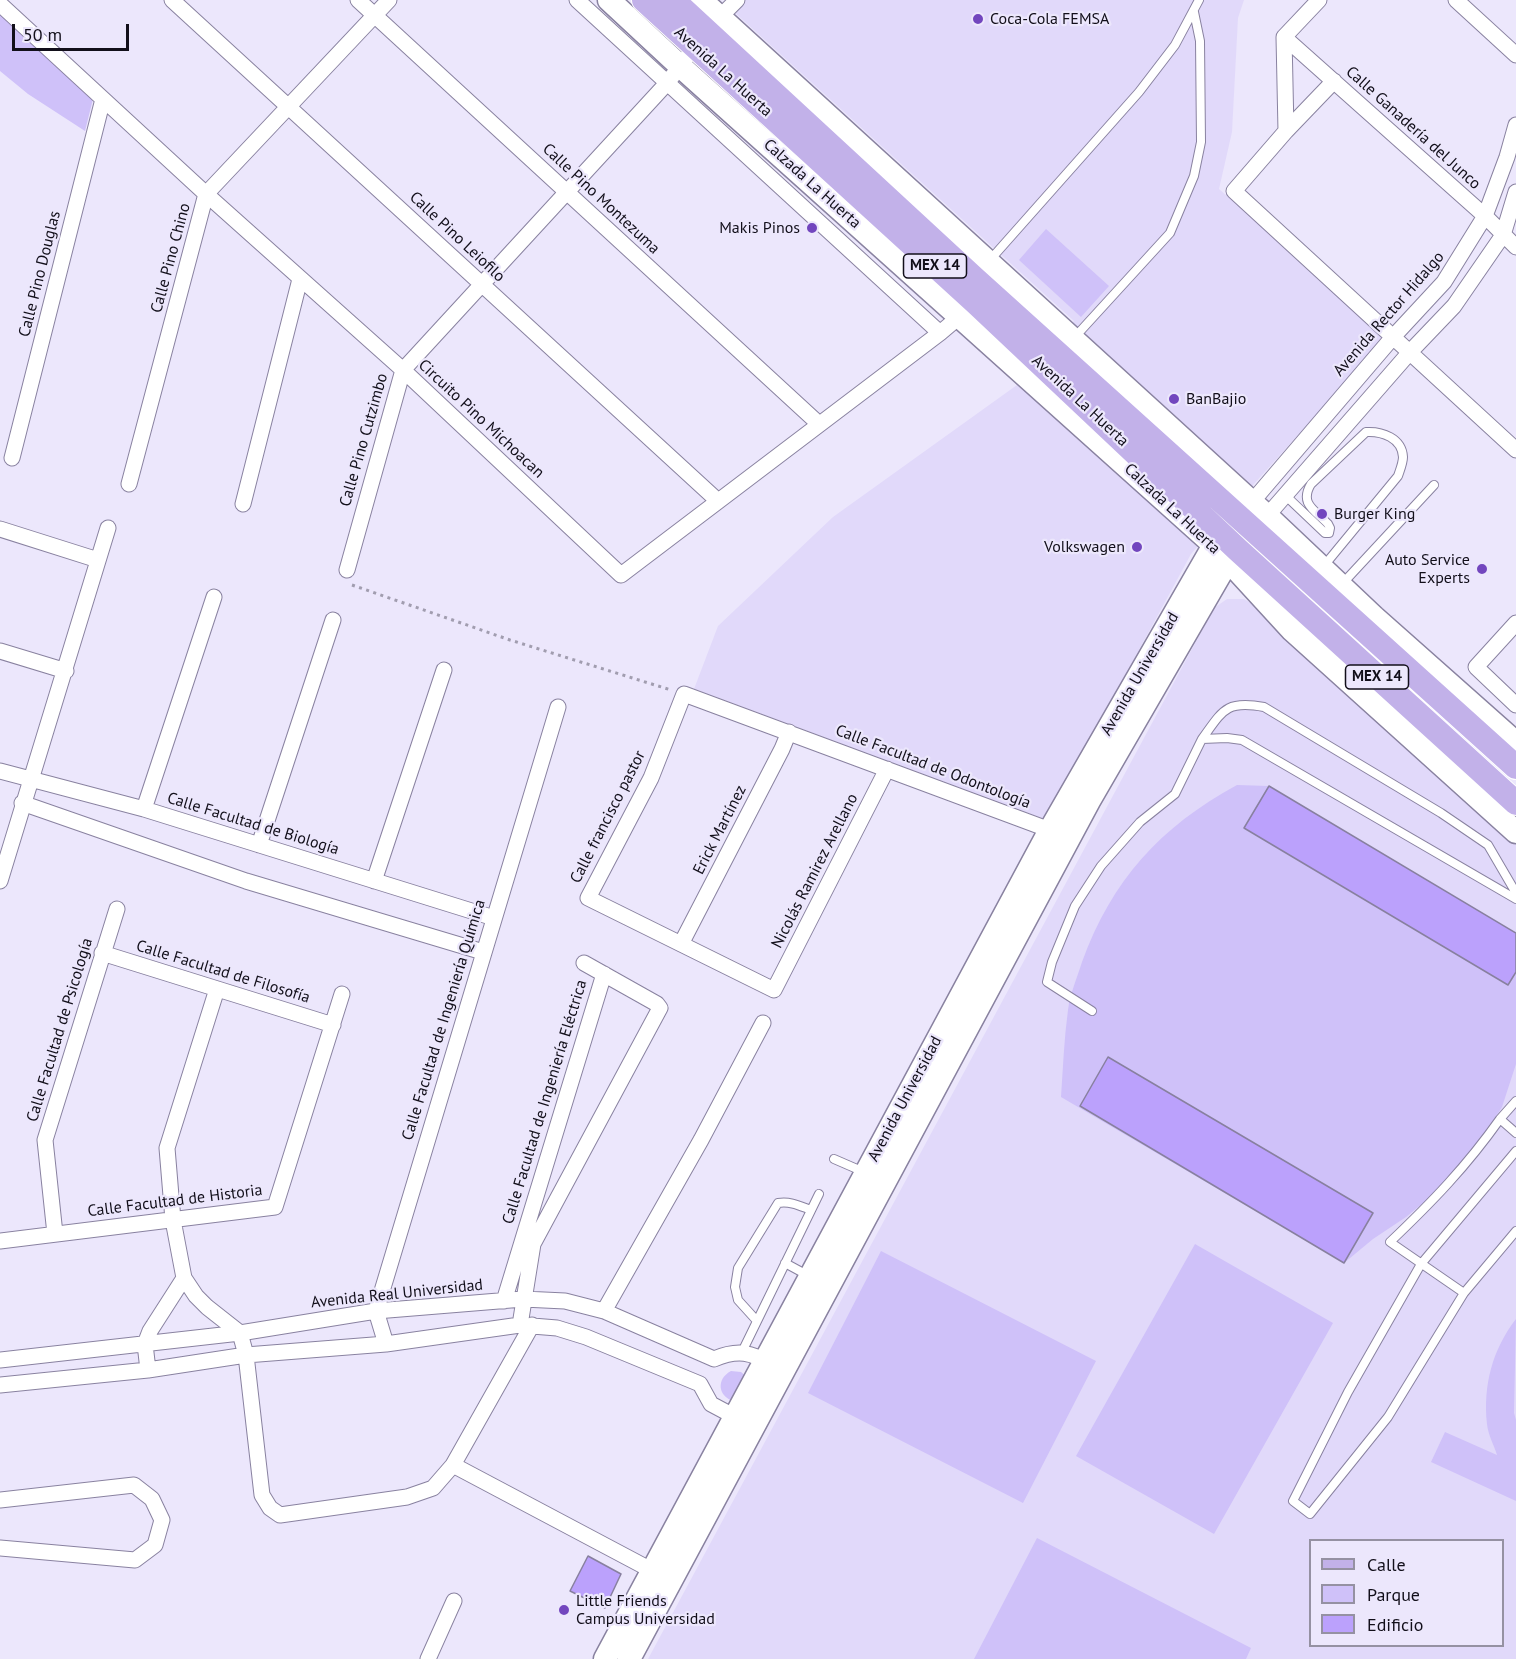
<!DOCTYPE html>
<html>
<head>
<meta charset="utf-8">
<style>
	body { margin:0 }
	#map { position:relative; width:1516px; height:1659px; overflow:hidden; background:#ece7fc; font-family:"PT Sans",sans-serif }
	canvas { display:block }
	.legend { position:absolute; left:1309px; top:1539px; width:195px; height:108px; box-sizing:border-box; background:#ece7fc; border:2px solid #9591a2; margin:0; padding:8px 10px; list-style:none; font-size:18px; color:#120f1a }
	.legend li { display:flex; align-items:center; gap:12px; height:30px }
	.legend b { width:30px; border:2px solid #9591a2 }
	.scale { position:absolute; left:12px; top:24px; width:117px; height:27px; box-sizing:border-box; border:3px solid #120f1a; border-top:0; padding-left:8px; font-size:18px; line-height:21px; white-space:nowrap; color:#120f1a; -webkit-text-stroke:4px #ece7fc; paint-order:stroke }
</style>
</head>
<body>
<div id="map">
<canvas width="1516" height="1659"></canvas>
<ul class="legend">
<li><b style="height:8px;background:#c2b1e9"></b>Calle</li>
<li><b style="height:16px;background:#cfc1f9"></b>Parque</li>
<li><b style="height:16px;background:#bba1fc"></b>Edificio</li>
</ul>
<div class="scale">50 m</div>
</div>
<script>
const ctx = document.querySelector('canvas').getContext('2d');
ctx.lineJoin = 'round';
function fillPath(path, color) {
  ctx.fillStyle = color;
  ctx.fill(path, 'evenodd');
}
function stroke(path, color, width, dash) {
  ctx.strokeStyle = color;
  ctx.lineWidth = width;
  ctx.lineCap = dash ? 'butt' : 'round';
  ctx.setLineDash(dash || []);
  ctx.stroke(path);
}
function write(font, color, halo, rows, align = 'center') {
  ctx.font = font + ' "PT Sans",sans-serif';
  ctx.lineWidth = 4.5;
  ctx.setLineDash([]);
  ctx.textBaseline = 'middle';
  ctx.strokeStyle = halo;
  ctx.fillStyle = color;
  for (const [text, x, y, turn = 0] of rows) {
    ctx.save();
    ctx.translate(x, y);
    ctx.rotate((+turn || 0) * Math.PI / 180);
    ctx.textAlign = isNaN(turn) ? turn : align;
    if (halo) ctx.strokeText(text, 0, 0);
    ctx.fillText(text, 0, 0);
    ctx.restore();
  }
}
fillPath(new Path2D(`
	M 745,0 L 1244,0 L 1238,18 L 1232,132 L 1219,189 L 1387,336 L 1191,554 L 1047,820 L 694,689 L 718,626 L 833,517 L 1017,385 L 1074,321 L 733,11 Z
	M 1227,599 L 1244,599 L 1259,608 L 1516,843 L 1516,1659 L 648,1659 L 1214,608 ZM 1310,1540 L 1502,1540 L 1502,1646 L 1310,1646 Z`), '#e1d9fa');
fillPath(new Path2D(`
	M 0,9 L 94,95 L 85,131 L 28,94 L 0,71 Z
	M 1046,229 L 1109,286 L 1081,317 L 1019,260 Z
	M 1237,785 L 1269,786 L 1516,933 L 1516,1064 L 1502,1107 L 1473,1152 L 1439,1190 L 1406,1217 L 1373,1239 L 1344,1263 L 1061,1097 C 1063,1068 1064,1039 1068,1010 C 1070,994 1077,978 1082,962 C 1112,880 1160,827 1237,785 Z
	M 1195,1244 L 1333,1323 L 1214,1534 L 1076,1456 Z
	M 881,1251 L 1096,1361 L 1023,1503 L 808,1393 Z
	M 1516,1319 L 1514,1413 L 1516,1420 L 1516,1501 L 1431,1462 L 1445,1432 L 1497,1455 C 1494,1445 1488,1435 1487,1424 C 1483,1386 1492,1350 1516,1319 Z
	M 731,1371 L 741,1372 L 748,1378 L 733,1401 C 718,1396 716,1379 731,1371 Z
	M 1037,1538 L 1251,1648 L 1246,1659 L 974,1659 Z`), '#cfc1f9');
const building = new Path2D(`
	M 1269,786 L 1516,933 L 1516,972 L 1508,985 L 1244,828 Z
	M 1108,1057 L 1373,1213 L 1344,1263 L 1080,1106 Z
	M 588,1556 L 621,1574 L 605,1608 L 570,1591 Z`);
fillPath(building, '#bba1fc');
stroke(building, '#88809f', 1.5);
const lane = new Path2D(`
	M 990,260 L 1139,92 L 1175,45 L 1199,0
	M 1074,338 L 1170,233 L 1194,176 L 1201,142 L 1200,41 L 1194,12
	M 1285,495 L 1325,533 L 1329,533 L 1330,528 L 1328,524 C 1315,510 1299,504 1311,484 L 1366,432 C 1382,431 1402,438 1403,457 C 1403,463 1400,470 1398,476 L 1323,567
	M 1343,583 L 1434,485
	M 1202,739 C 1223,710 1226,700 1264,707 L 1441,813 L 1488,845 L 1516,893
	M 1092,1011 L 1047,982 L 1052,962 L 1075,906 L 1101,866 L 1140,822 L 1175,794 L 1202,739 L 1227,738 L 1242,740 L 1516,899
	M 1516,1101 L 1500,1119 L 1516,1133
	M 1516,1151 L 1421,1264 L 1348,1392 L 1293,1501 L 1310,1514 L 1388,1417 L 1464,1293 L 1516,1231
	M 834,1159 L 864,1172
	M 785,1263 L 809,1276
	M 1464,1293 L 1390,1242 C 1432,1202 1466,1167 1500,1119
	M 757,1321 L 738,1300 L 735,1287 L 738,1268 L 778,1203 C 791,1201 800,1206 811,1210
	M 742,1352 L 819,1194`);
const street = new Path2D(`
	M 172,0 L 718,501
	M 358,0 L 819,424
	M 577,0 L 940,333
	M 1456,0 L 1516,55
	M 0,4 L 206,194 L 403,370 L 621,575 L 940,333 L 966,311
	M 714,23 L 737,0
	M 1284,37 L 1485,216 L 1516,247
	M 1334,81 L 1286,131 L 1234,191 L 1516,450
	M 1286,131 L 1284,37 L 1319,0
	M 12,458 L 103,99
	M 129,484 L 206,194 L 389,0
	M 1251,503 L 1393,337 L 1444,282 L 1485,216 L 1507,157 L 1516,125
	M 243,504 L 300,279
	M 1267,516 L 1410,352 L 1454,306 L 1503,235 L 1516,192
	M 0,529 L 98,560
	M 347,570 L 403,370 L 668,82 L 686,58
	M 1516,623 L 1476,667 L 1516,705
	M 0,651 L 66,671
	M 887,769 L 774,990 L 588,898 L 651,778 L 684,694 C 806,739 928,784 1050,830
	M 0,771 L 144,809 L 494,918
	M 22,803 L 246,881 L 483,952
	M 144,809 L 214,597
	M 259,845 L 333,620
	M 0,881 L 108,528
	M 374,881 L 444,670
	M 681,944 L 782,749 L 789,732
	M 102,953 L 333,1025
	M 217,989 L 167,1148 L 173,1220 L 184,1278 L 196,1296 L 207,1307 L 240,1333 L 246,1355 L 262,1495 L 270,1508 L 280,1515 L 407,1497 L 433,1488 L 453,1465 L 532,1325
	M 55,1234 L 45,1140 L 117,909
	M 0,1241 L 275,1207 L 342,994
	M 504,1301 L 604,974
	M 604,1311 L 701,1140 L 763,1023
	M 520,1325 L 533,1244 L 660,1008 L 657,1004 L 584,963
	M 386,1344 L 376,1311 L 558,707
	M 0,1360 L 240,1333 L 376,1311 L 523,1299 L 565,1301 L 604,1311 L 714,1359 C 738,1349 751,1352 773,1365
	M 148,1370 L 145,1344 L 150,1331 L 184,1278
	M 0,1385 L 148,1370 L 246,1355 L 386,1344 L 520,1325 L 557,1328 L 586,1337 L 700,1384 L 711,1404 L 743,1421
	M 453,1465 L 653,1571
	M 0,1500 L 134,1485 L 152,1499 L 162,1520 L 155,1545 L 135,1560 L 0,1548
	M 428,1659 L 454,1601`);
const secondary = new Path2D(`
	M 609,0 L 680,66 L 1214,545 L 1292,630 L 1516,832
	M 701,0 L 1267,516 L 1374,617 L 1516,743
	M 605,1659 L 1050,830 L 1214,545 L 1251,503
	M 629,1659 L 1089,801 L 1225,566 L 1267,516`);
const primary = new Path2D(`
	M 644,0 L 976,303 L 1238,550 L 1516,803
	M 673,0 L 974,278 L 1516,767`);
stroke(lane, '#8982a0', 10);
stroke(street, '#8982a0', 17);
stroke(secondary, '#8982a0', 25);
stroke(primary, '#fff', 26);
stroke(new Path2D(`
	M 352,585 L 510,640 L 671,690`), '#a19daf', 3, [3, 4.5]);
stroke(lane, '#fff', 8);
stroke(street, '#fff', 15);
stroke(secondary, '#fff', 22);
stroke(primary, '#c2b1e9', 24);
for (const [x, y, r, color] of [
	[978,19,6,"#7246be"],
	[812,228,6,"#7246be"],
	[1174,399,6,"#7246be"],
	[1322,514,6,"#7246be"],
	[1137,547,6,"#7246be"],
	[1482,569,6,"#7246be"],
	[564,1610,6,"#7246be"]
]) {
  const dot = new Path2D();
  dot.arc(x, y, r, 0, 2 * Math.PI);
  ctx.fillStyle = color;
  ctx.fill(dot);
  stroke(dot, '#ece7fc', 2);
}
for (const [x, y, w] of [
	[935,266,63],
	[1377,677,63]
]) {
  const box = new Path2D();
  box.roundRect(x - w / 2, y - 12, w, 24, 4.5);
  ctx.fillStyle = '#ece7fc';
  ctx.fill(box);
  stroke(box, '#120f1a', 1.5);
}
write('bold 15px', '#120f1a', null, [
	["MEX 14",935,266],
	["MEX 14",1377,677]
]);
write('16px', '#120f1a', '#ece7fc', [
	["Coca-Cola FEMSA",990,19],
	["Makis Pinos",800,228,"right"],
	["BanBajio",1186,399],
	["Burger King",1334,514],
	["Volkswagen",1125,547,"right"],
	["Auto Service",1470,560,"right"],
	["Experts",1470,578,"right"],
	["Little Friends",576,1601],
	["Campus Universidad",576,1619]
], 'left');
write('16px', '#120f1a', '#ece7fc', [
	["Avenida La Huerta",723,72,42],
	["Calle Ganadería del Junco",1413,128,42],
	["Calzada La Huerta",812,184,42],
	["Calle Pino Montezuma",601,199,43],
	["Calle Pino Leiofilo",457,237,43],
	["Calle Pino Chino",171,258,-75],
	["Calle Pino Douglas",40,274,-76],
	["Avenida Rector Hidalgo",1389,314,-49],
	["Avenida La Huerta",1080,401,43],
	["Circuito Pino Michoacan",481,419,43],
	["Calle Pino Cutzimbo",364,440,-74],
	["Calzada La Huerta",1172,509,43],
	["Avenida Universidad",1140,674,-60],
	["Calle Facultad de Odontología",933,767,21],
	["Calle francisco pastor",608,817,-63],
	["Calle Facultad de Biología",253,824,17],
	["Erick Martínez",720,830,-63],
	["Nicolás Ramirez Arellano",815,871,-63],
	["Calle Facultad de Filosofía",223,972,17],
	["Calle Facultad de Ingenierίa Quίmica",444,1020,-73],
	["Calle Facultad de Psicología",60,1030,-73],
	["Avenida Universidad",905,1099,-62],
	["Calle Facultad de Ingeniería Eléctrica",545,1102,-73],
	["Calle Facultad de Historia",175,1201,-7],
	["Avenida Real Universidad",397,1294,-6]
]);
</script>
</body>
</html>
